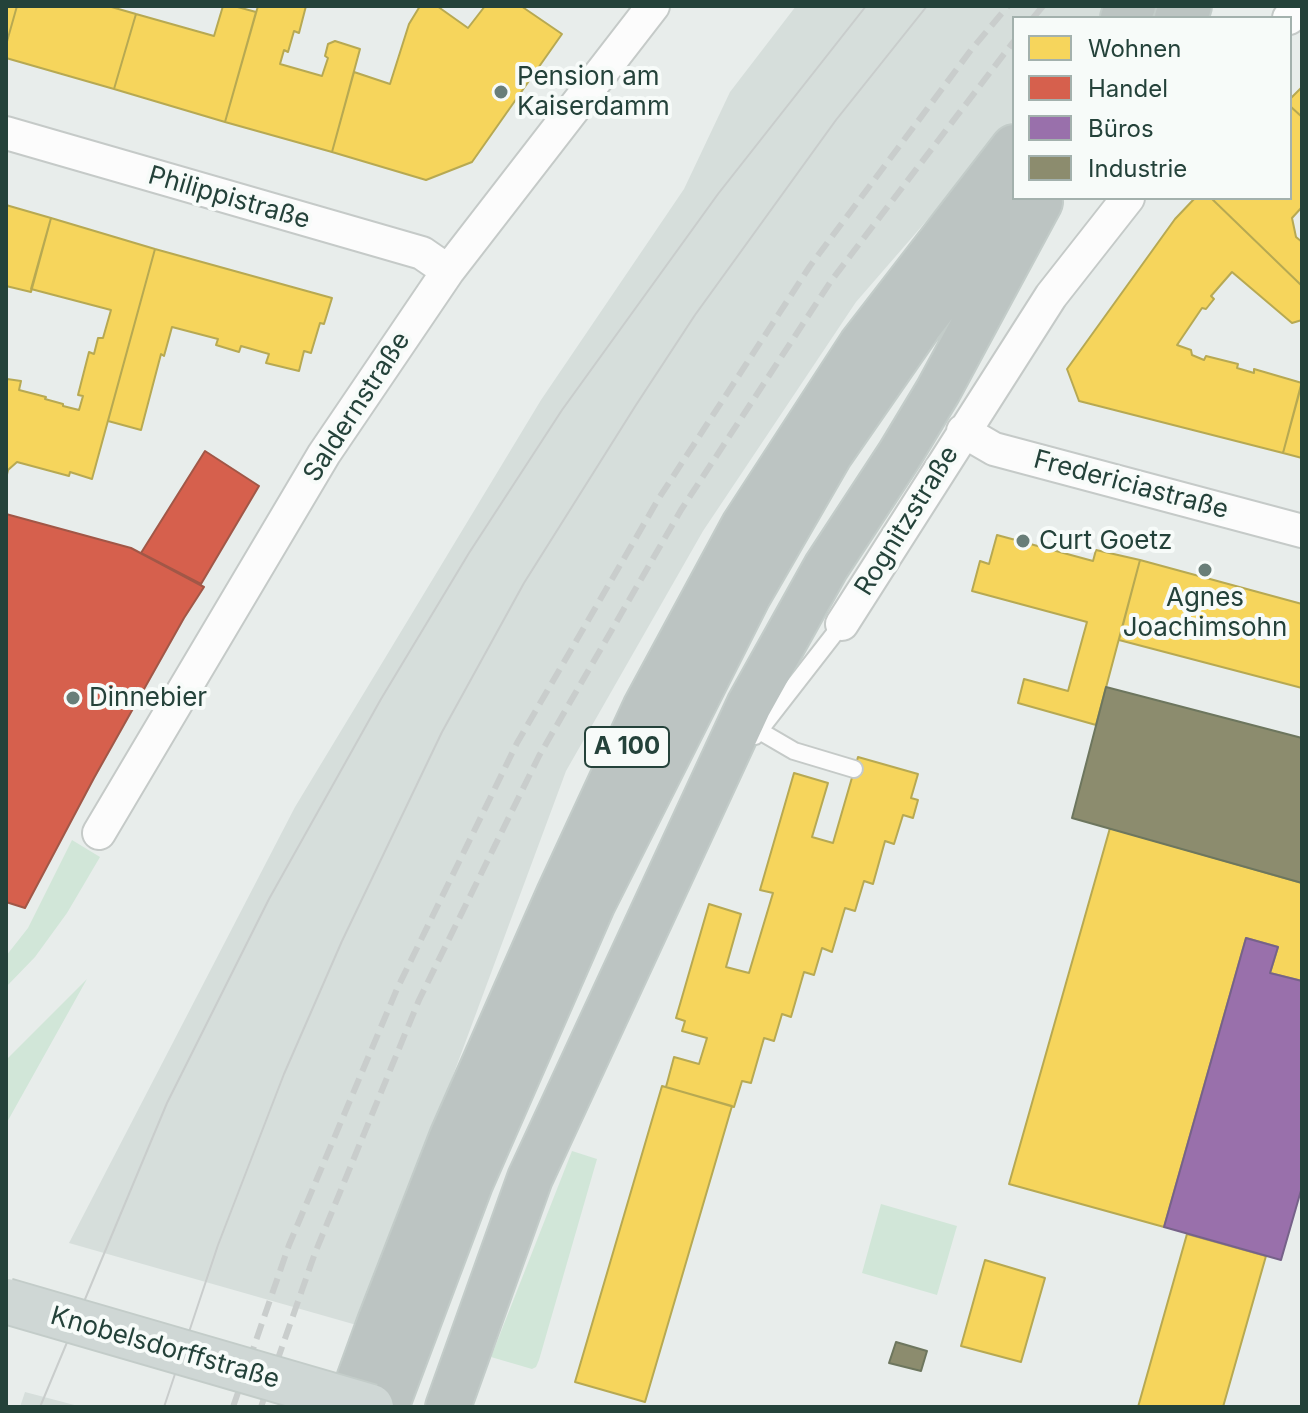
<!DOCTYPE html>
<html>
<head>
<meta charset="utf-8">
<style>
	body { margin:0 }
	#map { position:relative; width:1308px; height:1413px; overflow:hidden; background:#e8edeb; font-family:Inter,sans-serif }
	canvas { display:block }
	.frame { position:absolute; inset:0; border:8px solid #24423a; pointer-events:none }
	.legend { position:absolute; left:1012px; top:16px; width:280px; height:184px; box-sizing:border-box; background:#f7fbf9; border:2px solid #a3b1ad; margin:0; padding:10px 14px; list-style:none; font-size:24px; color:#24423a }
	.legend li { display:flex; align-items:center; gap:16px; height:40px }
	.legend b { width:40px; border:2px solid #a3b1ad }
</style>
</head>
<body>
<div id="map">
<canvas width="1308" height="1413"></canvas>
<div class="frame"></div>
<ul class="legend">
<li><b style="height:22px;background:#f6d55c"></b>Wohnen</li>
<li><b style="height:22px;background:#d6604d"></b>Handel</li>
<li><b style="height:22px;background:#9970ab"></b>Büros</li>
<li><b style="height:22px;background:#8c8c6e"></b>Industrie</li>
</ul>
</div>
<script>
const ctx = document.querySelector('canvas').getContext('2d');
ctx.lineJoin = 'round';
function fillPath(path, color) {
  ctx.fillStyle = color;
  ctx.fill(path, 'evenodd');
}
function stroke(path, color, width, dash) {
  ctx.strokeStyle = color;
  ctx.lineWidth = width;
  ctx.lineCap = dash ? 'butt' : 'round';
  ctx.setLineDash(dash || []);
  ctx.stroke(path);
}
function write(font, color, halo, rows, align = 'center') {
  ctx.font = font + ' Inter,sans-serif';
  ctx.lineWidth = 8;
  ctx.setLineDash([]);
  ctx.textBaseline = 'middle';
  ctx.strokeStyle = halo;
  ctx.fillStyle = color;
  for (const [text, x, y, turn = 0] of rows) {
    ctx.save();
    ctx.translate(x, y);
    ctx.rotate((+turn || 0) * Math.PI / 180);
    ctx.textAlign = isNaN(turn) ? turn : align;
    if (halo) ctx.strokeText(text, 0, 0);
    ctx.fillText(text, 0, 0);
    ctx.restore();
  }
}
fillPath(new Path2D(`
	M 796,6 L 1112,6 L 1102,18 L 1014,18 L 1014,120 L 856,302 L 703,531 L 566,771 L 360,1326 L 69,1243 L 295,807 L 541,400 L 684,189 L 730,92 Z
	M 25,1392 L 82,1407 L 20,1407 Z`), '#d6dedb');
fillPath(new Path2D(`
	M 72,840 L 100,857 L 67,913 L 35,957 L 6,987 L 6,956 L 28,928 Z
	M 87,979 L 6,1124 L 6,1060 Z
	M 572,1151 L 597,1159 L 539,1360 L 536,1367 L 532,1369 L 491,1357 Z
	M 881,1204 L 957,1226 L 937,1295 L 862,1273 Z`), '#d1e6d8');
const homes = new Path2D(`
	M 6,6 L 17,6 L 6,45 Z
	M 17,6 L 108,6 L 136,14 L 114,89 L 6,58 L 6,45 Z
	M 223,6 L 234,6 L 256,12 L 225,122 L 114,89 L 136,14 L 214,36 Z
	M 258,6 L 306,6 L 299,33 L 294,31 L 288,52 L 284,50 L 280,64 L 322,76 L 328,58 L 325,56 L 328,44 L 335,41 L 360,49 L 332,152 L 225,122 Z
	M 420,6 L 437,6 L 468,28 L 485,6 L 521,6 L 562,34 L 472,162 L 426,180 L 332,152 L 354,72 L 390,84 L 409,24 Z
	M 1302,87 L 1302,117 L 1290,106 L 1290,99 Z
	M 1290,106 L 1302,117 L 1302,207 L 1292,218 L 1296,237 L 1302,242 L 1302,286 L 1211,198 L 1290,198 Z
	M 1195,198 L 1211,198 L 1302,286 L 1302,320 L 1292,323 L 1232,272 L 1211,296 L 1214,299 L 1206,309 L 1202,308 L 1177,345 L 1191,350 L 1192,355 L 1204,360 L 1206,356 L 1238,364 L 1237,368 L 1254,373 L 1254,369 L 1302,383 L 1283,453 L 1079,401 L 1067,369 L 1175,219 Z
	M 6,205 L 51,218 L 31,292 L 6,286 Z
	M 51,218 L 155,249 L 92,479 L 70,472 L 69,476 L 17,462 L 8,470 L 6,479 L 7,379 L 21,381 L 19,390 L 46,397 L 45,399 L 63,404 L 63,406 L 79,410 L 83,396 L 78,395 L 89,352 L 94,354 L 98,338 L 103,338 L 111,310 L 31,289 Z
	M 155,249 L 332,298 L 324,324 L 320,323 L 311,353 L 304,351 L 299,371 L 266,363 L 269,354 L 241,346 L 239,352 L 216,345 L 218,339 L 172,327 L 164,356 L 161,354 L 141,430 L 108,421 Z
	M 1301,385 L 1302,385 L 1302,458 L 1283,453 Z
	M 997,535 L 1093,561 L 1096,550 L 1140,560 L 1096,725 L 1018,703 L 1024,679 L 1068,691 L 1087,622 L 972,591 L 980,561 L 989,564 Z
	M 1140,560 L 1302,604 L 1302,688 L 1119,640 Z
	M 858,757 L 918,774 L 911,798 L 918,800 L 913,818 L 903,815 L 894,844 L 885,841 L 873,884 L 864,881 L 855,911 L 845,908 L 832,952 L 822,948 L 814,975 L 804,972 L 791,1017 L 782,1014 L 774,1041 L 764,1038 L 751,1083 L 742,1081 L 734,1107 L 666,1087 L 674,1057 L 699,1064 L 707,1038 L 682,1031 L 685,1021 L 676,1018 L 709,904 L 741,914 L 726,967 L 749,973 L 773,893 L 760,890 L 794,773 L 828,783 L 812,837 L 833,843 Z
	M 1110,828 L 1302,883 L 1302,981 L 1270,973 L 1278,947 L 1246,938 L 1164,1227 L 1009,1184 Z
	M 662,1086 L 732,1106 L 645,1402 L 575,1382 Z
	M 1187,1234 L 1266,1256 L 1223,1407 L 1138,1407 Z
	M 985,1260 L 1045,1278 L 1021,1362 L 961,1346 Z`);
fillPath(homes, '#f6d55c');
stroke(homes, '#b7a952', 2);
const shops = new Path2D(`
	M 205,451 L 259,486 L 201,584 L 141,553 Z
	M 6,514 L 131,548 L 204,587 L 184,618 L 94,778 L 25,908 L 6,902 Z`);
fillPath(shops, '#d6604d');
stroke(shops, '#a15747', 2);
const offices = new Path2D(`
	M 1246,938 L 1278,947 L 1270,973 L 1302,981 L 1302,1187 L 1281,1260 L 1164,1227 Z`);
fillPath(offices, '#9970ab');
stroke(offices, '#766289', 2);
const industry = new Path2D(`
	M 1106,687 L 1302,738 L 1302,883 L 1072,818 Z
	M 896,1342 L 927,1351 L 921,1371 L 889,1363 Z`);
fillPath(industry, '#8c8c6e');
stroke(industry, '#6d765e', 2);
const lane = new Path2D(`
	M 758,730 L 794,751 L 854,769
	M 755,736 L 842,624`);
const street = new Path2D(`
	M 1289,18 L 1301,6
	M 6,133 L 422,253 L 448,271
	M 963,431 L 994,449 L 1302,531
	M 842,624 L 1051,296 L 1128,198
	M 99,833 L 324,454 L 448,271 L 653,6`);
const highway = new Path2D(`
	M 1123,18 L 1133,6
	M 1177,18 L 1189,6
	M 349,1407 L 380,1322 L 452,1137 L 559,894 L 645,708 L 744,525 L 861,345 L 1014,147
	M 386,1407 L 470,1184 L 593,903 L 748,596 L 830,454 L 920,324 L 1018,198
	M 448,1407 L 530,1178 L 749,705 L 826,567 L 900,454 L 938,391 L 1040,202`);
stroke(lane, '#c5cac8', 20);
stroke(street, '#c5cac8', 36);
stroke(highway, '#c3ccc9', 48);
stroke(lane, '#fcfcfc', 16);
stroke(street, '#fcfcfc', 32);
stroke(highway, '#bcc4c2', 44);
stroke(new Path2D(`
	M 40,1407 L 167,1103 L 269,899 L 381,699 L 469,553 L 562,410 L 718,194 L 866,6
	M 164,1407 L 218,1245 L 284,1074 L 342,941 L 442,732 L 524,583 L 636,405 L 695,315 L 836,120 L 927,6`), '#c9cdcc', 2);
stroke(new Path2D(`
	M 1033,18 L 1043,6
	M 233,1407 L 289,1245 L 397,989 L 517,743 L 659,498 L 810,266 L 971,50 L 1008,6
	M 261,1407 L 315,1253 L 419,1000 L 539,756 L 681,510 L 831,281 L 1014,41`), '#c9cdcc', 6, [16, 8]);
const primaryBridge = new Path2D(`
	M 6,1301 L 371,1407`);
stroke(primaryBridge, '#c3ccc9', 48, []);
stroke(primaryBridge, '#cfd7d5', 44);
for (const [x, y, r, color] of [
	[501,92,8,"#697e78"],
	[1023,541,8,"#697e78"],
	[1205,570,8,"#697e78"],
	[73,698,8,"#697e78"]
]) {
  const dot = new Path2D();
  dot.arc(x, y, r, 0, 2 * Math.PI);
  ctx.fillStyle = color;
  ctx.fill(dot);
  stroke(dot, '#f7fbf9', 3);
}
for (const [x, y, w] of [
	[627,747,84]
]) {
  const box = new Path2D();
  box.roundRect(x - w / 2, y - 20, w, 40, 6);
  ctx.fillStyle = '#f7fbf9';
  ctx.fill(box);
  stroke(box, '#24423a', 2);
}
write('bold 24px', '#24423a', null, [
	["A 100",627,747]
]);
write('26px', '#24423a', '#f7fbf9', [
	["Pension am",517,77],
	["Kaiserdamm",517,107],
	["Curt Goetz",1039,541],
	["Agnes",1205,598,"center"],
	["Joachimsohn",1205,628,"center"],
	["Dinnebier",89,698]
], 'left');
write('26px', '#24423a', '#f7fbf9', [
	["Philippistraße",229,198,16],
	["Saldernstraße",357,407,-57],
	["Fredericiastraße",1131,485,15],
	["Rognitzstraße",907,521,-58],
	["Knobelsdorffstraße",165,1348,16]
]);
</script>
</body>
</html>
